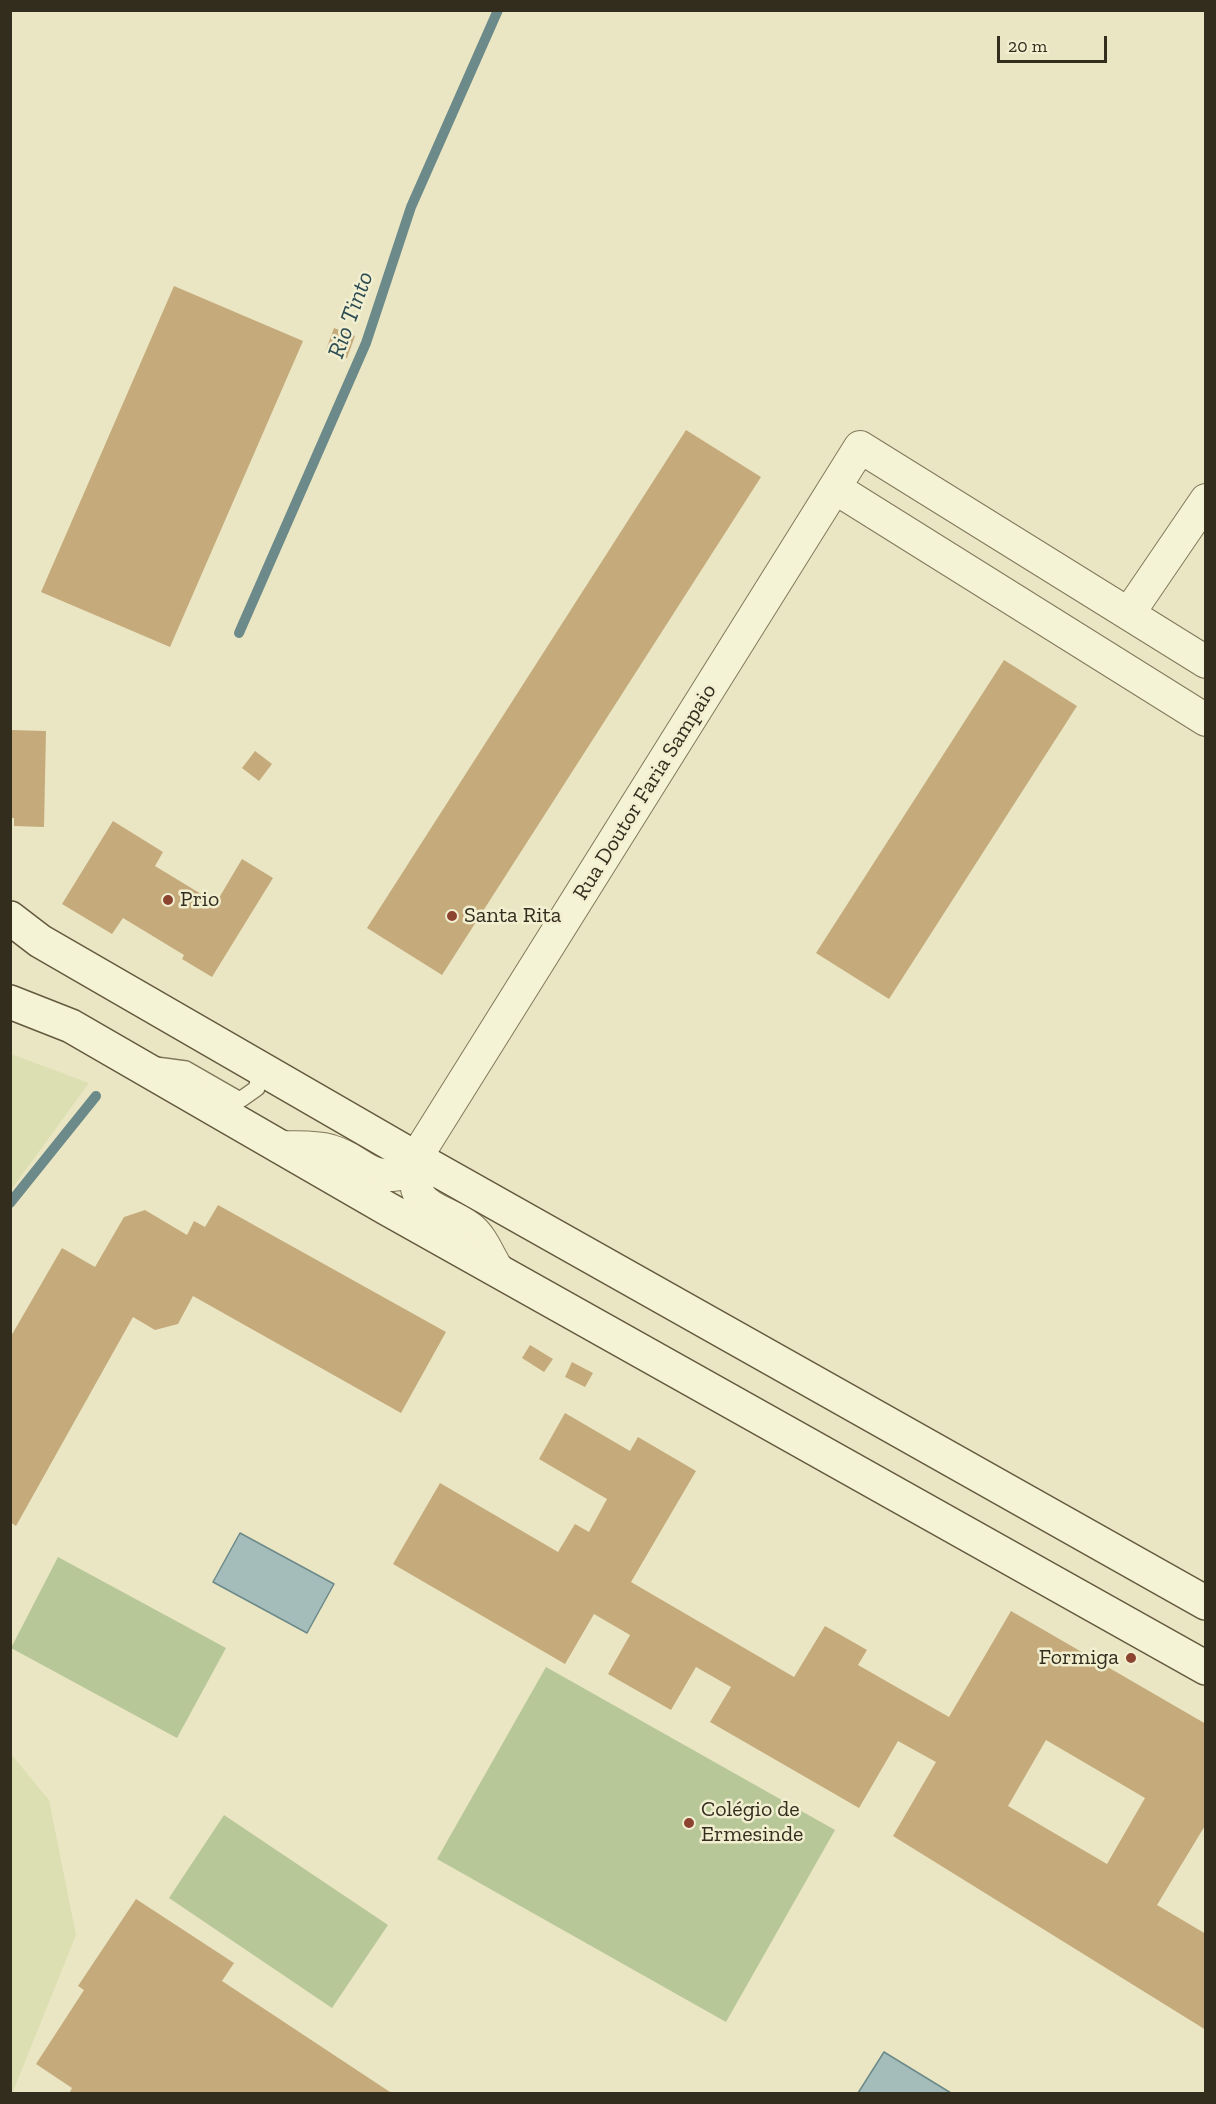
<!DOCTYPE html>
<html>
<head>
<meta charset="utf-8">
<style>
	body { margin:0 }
	#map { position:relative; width:1216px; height:2104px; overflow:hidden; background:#eae6c3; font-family:"Zilla Slab",serif }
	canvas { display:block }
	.frame { position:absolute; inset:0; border:12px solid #332d1e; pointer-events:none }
	.scale { position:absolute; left:997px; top:36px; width:110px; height:27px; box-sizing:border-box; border:3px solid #332d1e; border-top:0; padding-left:8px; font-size:18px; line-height:21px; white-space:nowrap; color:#332d1e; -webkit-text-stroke:4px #f2efd1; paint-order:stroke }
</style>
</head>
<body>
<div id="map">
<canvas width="1216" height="2104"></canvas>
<div class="frame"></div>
<div class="scale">20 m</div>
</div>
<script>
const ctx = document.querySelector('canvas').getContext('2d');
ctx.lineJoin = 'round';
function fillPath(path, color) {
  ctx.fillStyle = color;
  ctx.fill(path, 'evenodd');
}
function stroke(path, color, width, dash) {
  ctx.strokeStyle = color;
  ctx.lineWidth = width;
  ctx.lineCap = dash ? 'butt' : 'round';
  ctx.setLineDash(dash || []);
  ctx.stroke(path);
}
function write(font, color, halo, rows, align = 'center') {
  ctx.font = font + ' "Zilla Slab",serif';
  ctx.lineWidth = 5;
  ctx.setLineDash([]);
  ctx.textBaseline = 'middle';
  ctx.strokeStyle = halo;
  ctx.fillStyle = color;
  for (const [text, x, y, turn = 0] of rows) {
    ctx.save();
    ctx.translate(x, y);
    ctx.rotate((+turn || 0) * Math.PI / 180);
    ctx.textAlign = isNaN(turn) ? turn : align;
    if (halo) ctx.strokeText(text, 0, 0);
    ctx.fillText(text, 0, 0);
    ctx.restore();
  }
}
fillPath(new Path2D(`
	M 11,1054 L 89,1083 L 11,1190 L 10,1054 Z
	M 11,1754 L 49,1800 L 76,1935 L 12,2094 Z`), '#dcdfb1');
fillPath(new Path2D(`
	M 58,1557 L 226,1648 L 177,1738 L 11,1648 Z
	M 546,1667 L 835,1830 L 726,2022 L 437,1859 Z
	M 224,1815 L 388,1925 L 332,2008 L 169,1898 Z`), '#b7c798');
const water = new Path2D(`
	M 240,1533 L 334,1584 L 307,1633 L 213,1582 Z
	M 884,2052 L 951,2093 L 858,2093 Z`);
fillPath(water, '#a4bdbb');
stroke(water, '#6c8a89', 1.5);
stroke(new Path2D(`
	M 239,633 L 366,343 L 411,207 L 498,10
	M 10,1203 L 96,1096`), '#6c8a89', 10);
fillPath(new Path2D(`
	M 174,286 L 303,341 L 170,647 L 41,592 Z
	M 334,328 L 355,336 L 347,358 L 326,350 Z
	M 686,430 L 761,477 L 442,975 L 367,928 Z
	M 1004,660 L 1077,706 L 889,999 L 816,953 Z
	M 10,730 L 46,731 L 44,827 L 14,826 L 14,818 L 10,818 Z
	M 255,751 L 272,764 L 259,781 L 242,768 Z
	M 113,821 L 163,852 L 155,866 L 216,903 L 242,859 L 273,878 L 212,977 L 182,959 L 184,955 L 123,918 L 112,934 L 62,904 Z
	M 218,1205 L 446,1332 L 401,1413 L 193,1296 L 178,1324 L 155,1330 L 133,1317 L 16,1526 L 10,1522 L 10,1338 L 62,1248 L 95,1267 L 124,1217 L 145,1210 L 187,1235 L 194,1221 L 205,1227 Z
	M 530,1345 L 553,1359 L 544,1372 L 522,1358 Z
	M 572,1362 L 593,1373 L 585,1387 L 565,1377 Z
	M 565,1413 L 630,1451 L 638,1437 L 696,1471 L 631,1582 L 794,1677 L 825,1626 L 867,1650 L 858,1665 L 949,1717 L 1011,1611 L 1206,1724 L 1206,1824 L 1157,1905 L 1206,1934 L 1206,2030 L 893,1836 L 936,1762 L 898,1741 L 859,1808 L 710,1722 L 731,1687 L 696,1667 L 671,1710 L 608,1674 L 630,1635 L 594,1614 L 565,1664 L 393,1564 L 440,1483 L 558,1552 L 575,1524 L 589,1532 L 607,1499 L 539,1459 ZM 1046,1740 L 1145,1798 L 1107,1864 L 1008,1806 Z
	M 136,1899 L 234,1963 L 222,1981 L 393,2094 L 69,2094 L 72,2088 L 36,2064 L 84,1990 L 78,1986 Z`), '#c5aa7b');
const service = new Path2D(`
	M 156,1065 L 186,1069 L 240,1100 L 257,1088 L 259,1067`);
const minor = new Path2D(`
	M 835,488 L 1206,720
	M 1129,613 L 1206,500
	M 280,1147 C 296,1148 316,1146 331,1151 C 363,1160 368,1184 407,1172 L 860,447 L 1206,662
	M 418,1158 C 407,1211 436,1204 470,1228 C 481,1236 489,1256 496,1267`);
const secondary = new Path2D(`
	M 10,918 L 40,941 L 414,1157 L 1206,1603
	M 10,1002 L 71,1026 L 386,1208 L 1206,1668`);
stroke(service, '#82785b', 18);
stroke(minor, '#82785b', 34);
stroke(secondary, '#64593e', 36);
stroke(service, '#f5f3d5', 15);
stroke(minor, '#f5f3d5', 32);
stroke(secondary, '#f5f3d5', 33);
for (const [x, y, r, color] of [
	[168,900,6,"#8c4330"],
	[452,916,6,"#8c4330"],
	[1131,1658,6,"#8c4330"],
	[689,1823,6,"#8c4330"]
]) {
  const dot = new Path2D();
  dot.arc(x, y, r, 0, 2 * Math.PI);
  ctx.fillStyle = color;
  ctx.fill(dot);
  stroke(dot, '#f2efd1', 2);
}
write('22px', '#332d1e', '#f2efd1', [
	["Rua Doutor Faria Sampaio",645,792,-58]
]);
write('22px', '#332d1e', '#f2efd1', [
	["Prio",180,900],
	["Santa Rita",464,916],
	["Formiga",1119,1658,"right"],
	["Colégio de",701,1810],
	["Ermesinde",701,1835]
], 'left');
write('italic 24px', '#2e4d52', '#f2efd1', [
	["Rio Tinto",351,315,-70]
]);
</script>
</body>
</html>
